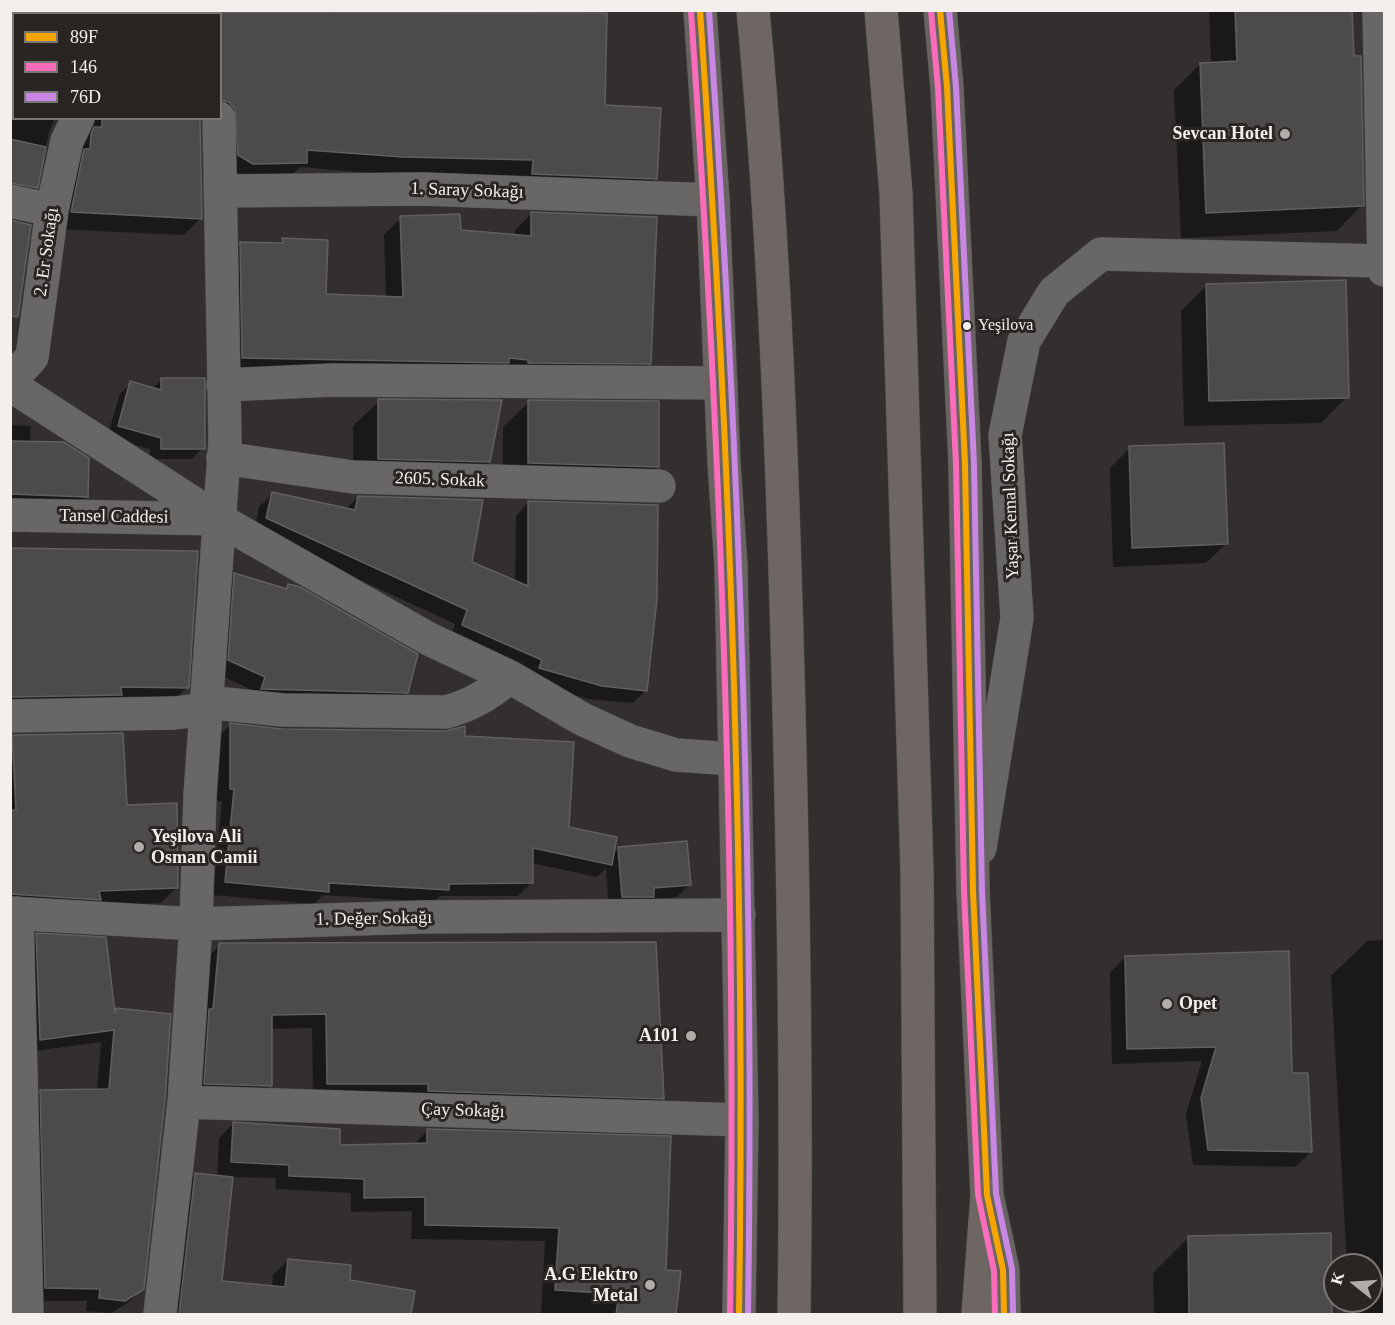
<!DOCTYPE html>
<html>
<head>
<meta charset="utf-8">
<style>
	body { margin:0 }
	#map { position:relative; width:1395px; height:1325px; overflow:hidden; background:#322f2e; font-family:Georgia,serif }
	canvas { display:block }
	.frame { position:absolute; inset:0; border:12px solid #f2efed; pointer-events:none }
	.legend { position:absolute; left:12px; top:12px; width:210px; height:108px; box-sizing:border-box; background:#2a2522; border:2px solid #7a7673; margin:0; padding:8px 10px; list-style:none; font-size:18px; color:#f2efed }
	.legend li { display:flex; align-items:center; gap:12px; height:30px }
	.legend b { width:30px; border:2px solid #7a7673 }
	.north { position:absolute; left:1323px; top:1253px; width:60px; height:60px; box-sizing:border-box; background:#2a2522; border:2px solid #7a7673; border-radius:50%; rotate:287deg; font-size:16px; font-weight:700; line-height:24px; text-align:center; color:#f2efed }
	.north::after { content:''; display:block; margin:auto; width:21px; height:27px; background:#afacaa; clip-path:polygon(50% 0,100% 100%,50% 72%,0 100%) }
</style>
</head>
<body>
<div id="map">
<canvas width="1395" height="1325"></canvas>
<div class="frame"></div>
<ul class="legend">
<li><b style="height:8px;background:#f7a600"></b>89F</li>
<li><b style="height:8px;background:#fb6dba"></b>146</li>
<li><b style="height:8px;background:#c787e3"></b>76D</li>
</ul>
<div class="north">K</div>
</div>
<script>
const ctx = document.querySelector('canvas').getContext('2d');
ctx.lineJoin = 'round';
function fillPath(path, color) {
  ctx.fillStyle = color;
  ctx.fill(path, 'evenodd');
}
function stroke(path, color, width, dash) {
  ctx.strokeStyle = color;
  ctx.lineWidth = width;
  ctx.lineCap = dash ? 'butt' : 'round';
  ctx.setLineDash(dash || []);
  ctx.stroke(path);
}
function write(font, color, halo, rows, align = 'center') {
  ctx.font = font + ' Georgia,serif';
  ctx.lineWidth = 6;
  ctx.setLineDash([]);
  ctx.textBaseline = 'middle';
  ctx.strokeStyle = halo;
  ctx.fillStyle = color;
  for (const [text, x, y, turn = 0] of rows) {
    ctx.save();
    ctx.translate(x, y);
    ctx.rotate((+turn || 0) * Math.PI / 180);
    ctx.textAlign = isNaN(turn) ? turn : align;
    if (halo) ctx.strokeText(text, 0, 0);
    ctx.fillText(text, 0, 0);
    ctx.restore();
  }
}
fillPath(new Path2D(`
	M 10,10 L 92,10 L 91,14 L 14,14 L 14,118 L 55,118 L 49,133 L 36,187 L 19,204 L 10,203 Z
	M 223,10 L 605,10 L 604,107 L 656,178 L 639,196 L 300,167 L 288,179 L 236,181 L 220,118 L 220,14 L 218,14 L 223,13 Z
	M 1209,10 L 1351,10 L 1362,205 L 1337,231 L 1181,238 L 1174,90 L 1200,64 L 1211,64 Z
	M 70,118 L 199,118 L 201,218 L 184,235 L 54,229 Z
	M 532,213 L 649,363 L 632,380 L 226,375 L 224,260 L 241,243 L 278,244 L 283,240 L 324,295 L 386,298 L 384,235 L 401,218 L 459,232 L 515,237 L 515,230 Z
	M 1207,285 L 1347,397 L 1321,423 L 1184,426 L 1181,311 Z
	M 162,379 L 203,448 L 192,459 L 150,459 L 150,449 L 107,437 L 120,394 L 131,383 L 152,389 Z
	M 379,401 L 489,462 L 463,487 L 353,484 L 353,426 Z
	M 529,402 L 657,467 L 632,492 L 503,488 L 503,427 Z
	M 10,425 L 31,426 L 30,443 L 87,496 L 70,512 L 10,510 Z
	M 1130,448 L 1226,544 L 1206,563 L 1113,567 L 1110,468 Z
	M 272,494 L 346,509 L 358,497 L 470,563 L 515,582 L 516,516 L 529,502 L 646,690 L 633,703 L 588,699 L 527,681 L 450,639 L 455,624 L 254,531 L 259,507 Z
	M 10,550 L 187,687 L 171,703 L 10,713 Z
	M 235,575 L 285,590 L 289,586 L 406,692 L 393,705 L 249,702 L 252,690 L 216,673 L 222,588 Z
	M 230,725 L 282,730 L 463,738 L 568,829 L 612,855 L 619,848 L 690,884 L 677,897 L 649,900 L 609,910 L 606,868 L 597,877 L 531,863 L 531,883 L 518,896 L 440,896 L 434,902 L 323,895 L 314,904 L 213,895 L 222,801 L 217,801 L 217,738 Z
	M 122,734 L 125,807 L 177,887 L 161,903 L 10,910 L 10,736 Z
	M 37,935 L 114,1012 L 116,1010 L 143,1288 L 129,1302 L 111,1313 L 86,1311 L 87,1301 L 33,1301 L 28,1105 L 41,1092 L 97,1090 L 101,1042 L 27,1052 L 24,948 Z
	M 1384,940 L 1384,1314 L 1350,1314 L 1349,1301 L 1371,1301 L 1371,1265 L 1347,1265 L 1331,976 L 1367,941 Z
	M 220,945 L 662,1098 L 647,1113 L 313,1098 L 312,1028 L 270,1029 L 270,1085 L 255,1100 L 190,1098 L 205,960 Z
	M 1125,957 L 1291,1075 L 1311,1152 L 1295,1167 L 1193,1165 L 1186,1114 L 1202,1061 L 1112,1064 L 1110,973 Z
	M 233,1124 L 338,1146 L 413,1145 L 428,1130 L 665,1271 L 679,1273 L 675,1314 L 541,1314 L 545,1241 L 411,1239 L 412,1211 L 351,1212 L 351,1193 L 275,1189 L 276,1178 L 231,1177 L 221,1282 L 272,1287 L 273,1275 L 288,1260 L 348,1281 L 413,1292 L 409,1314 L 166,1314 L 180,1190 L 195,1175 L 217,1177 L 219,1138 Z
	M 1329,1235 L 1331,1314 L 1154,1314 L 1153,1273 L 1188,1238 Z`), '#0007');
const building = new Path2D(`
	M 1235,10 L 1352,10 L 1354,56 L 1361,56 L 1364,206 L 1206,213 L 1200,63 L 1237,61 Z
	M 220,12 L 607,13 L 605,105 L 661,108 L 657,179 L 532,174 L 533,160 L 403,157 L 307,150 L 307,163 L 253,164 L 238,155 L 235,109 L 229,102 L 220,100 Z
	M 102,118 L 200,118 L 202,219 L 71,212 L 84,149 L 90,149 L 91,134 L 94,127 L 102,127 Z
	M 10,139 L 46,147 L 38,188 L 10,183 Z
	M 531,212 L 657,217 L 651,364 L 528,363 L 528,360 L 509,358 L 509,363 L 242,358 L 240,242 L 283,243 L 282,238 L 328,240 L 326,294 L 403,297 L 400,216 L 460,214 L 461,230 L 531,236 Z
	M 10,220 L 31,225 L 18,317 L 10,316 Z
	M 1346,280 L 1349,398 L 1209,401 L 1206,284 Z
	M 161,378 L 205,378 L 205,449 L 161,449 L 161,438 L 118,426 L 130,381 L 161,390 Z
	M 378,399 L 502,400 L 490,462 L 378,459 Z
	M 528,400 L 659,401 L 659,467 L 528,463 Z
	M 10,441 L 64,442 L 89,458 L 88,497 L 10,494 Z
	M 1224,443 L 1228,544 L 1132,548 L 1129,446 Z
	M 272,492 L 355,510 L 358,496 L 483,500 L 472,562 L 528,586 L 528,501 L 658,505 L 657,599 L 647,691 L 602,686 L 539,668 L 542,660 L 462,625 L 467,610 L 266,518 Z
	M 10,548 L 198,551 L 189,688 L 121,687 L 122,695 L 11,697 Z
	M 234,573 L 287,589 L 288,584 L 300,587 L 418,654 L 408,693 L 261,689 L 265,677 L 228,660 Z
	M 230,723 L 282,729 L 446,731 L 465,726 L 465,736 L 574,742 L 569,827 L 617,837 L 612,865 L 533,848 L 533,883 L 449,884 L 449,890 L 329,883 L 329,892 L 225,882 L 234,789 L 230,789 Z
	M 123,733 L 127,805 L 177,803 L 178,888 L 99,891 L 101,900 L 10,894 L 10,810 L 16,810 L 12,735 Z
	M 687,841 L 691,885 L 654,888 L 654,897 L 622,897 L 618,847 Z
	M 36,933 L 106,937 L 115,1013 L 116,1008 L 171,1014 L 165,1100 L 144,1289 L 125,1301 L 99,1298 L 100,1289 L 45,1288 L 40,1090 L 109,1089 L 114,1030 L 40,1040 Z
	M 656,942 L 664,1099 L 428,1091 L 428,1084 L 327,1084 L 326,1014 L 272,1015 L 272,1086 L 204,1084 L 209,1009 L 213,1009 L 219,943 Z
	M 1289,951 L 1292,1073 L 1308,1073 L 1312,1152 L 1208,1150 L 1201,1098 L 1216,1047 L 1127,1049 L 1125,956 Z
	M 233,1122 L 340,1129 L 340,1145 L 427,1143 L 427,1129 L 671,1136 L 666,1270 L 681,1271 L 676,1314 L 616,1314 L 619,1294 L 555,1290 L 559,1228 L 425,1225 L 425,1197 L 364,1198 L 364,1179 L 289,1176 L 289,1165 L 231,1162 Z
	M 195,1173 L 233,1177 L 222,1281 L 285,1287 L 288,1259 L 351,1265 L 350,1280 L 415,1291 L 411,1314 L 179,1314 Z
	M 1331,1233 L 1332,1314 L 1189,1314 L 1188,1236 Z`);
fillPath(building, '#4d4b4a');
stroke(building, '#625f5e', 1.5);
const street = new Path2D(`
	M 132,10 L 133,14
	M 1379,10 L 1384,270
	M 160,14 L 162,10
	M 220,191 L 423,189 L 713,200
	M 10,201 L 52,210
	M 10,381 L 32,357 L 52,210 L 67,141 L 78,118
	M 10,385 L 218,519 L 429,639 L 510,677 L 582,719 L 630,741 L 676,755 L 734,759
	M 223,385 L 334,380 L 721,383
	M 223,458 L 353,477 L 659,486
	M 206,702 L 282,710 L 446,712 C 472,705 489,694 510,677
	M 10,716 L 175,713 L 206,709
	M 980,848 L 1017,618 L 1005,435 L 1024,341 L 1054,292 L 1101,254 L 1384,261
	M 10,913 L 196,924 L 423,917 L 739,915
	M 17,913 L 27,1314
	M 184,1102 L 742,1120
	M 160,1314 L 184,1102 L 196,924 L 200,795 L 225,440 L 219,118`);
const secondary = new Path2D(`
	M 10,515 L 218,519`);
const primary = new Path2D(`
	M 700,10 L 713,200 L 724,463 L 731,566 L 742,1120 L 739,1314
	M 940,10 L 947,87 L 965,464 L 973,891 L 987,1195 L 1003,1270 L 1004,1314`);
const highway = new Path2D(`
	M 753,10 C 775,243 783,477 789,711 C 794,912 797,1113 794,1314
	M 881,10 L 896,194 L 917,871 L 920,1314
	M 978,1314 L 987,1195`);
stroke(street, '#4d4b4a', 34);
stroke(secondary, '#4d4b4a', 34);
stroke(primary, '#4d4b4a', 34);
stroke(highway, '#4d4b4a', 34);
stroke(street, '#696766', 33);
stroke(secondary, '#696766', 33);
stroke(primary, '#696461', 33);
stroke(highway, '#6e6662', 33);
stroke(new Path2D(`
	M 700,10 C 730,444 746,879 739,1314
	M 940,10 L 947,87 L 965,464 L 973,891 L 987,1195 L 1003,1270 L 1004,1314`), '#f7a600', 6);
stroke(new Path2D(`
	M 691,11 C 721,444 737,879 730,1314
	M 931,11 L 938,88 L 956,464 L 964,891 L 978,1195 L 994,1271 L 995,1314`), '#fb6dba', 6);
stroke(new Path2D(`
	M 709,10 C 739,444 755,879 748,1314
	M 949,10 L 956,87 L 974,464 L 982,891 L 996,1194 L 1012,1269 L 1013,1314`), '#c787e3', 6);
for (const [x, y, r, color] of [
	[1285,134,6,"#afacaa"],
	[967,326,5,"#f2efed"],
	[139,847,6,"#afacaa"],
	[1167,1004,6,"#afacaa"],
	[691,1036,6,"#afacaa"],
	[650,1285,6,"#afacaa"]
]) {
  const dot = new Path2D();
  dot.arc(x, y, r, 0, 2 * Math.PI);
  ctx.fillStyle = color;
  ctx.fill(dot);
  stroke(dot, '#2a2522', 2);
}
write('16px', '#f2efed', '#2a2522', [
	["Yeşilova",978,326]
], 'left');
write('bold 18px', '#f2efed', '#2a2522', [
	["Sevcan Hotel",1273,134],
	["Yeşilova Ali",151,837,"left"],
	["Osman Camii",151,858,"left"],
	["Opet",1179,1004,"left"],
	["A101",679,1036],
	["A.G Elektro",638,1275],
	["Metal",638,1296]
], 'right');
write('18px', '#f2efed', '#2a2522', [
	["1. Saray Sokağı",467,191,2],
	["2. Er Sokağı",47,252,-82],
	["2605. Sokak",440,480,2],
	["Yaşar Kemal Sokağı",1011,506,-92],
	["Tansel Caddesi",114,517,1],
	["1. Değer Sokağı",374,919,-1],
	["Çay Sokağı",463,1111,2]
]);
</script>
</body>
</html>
